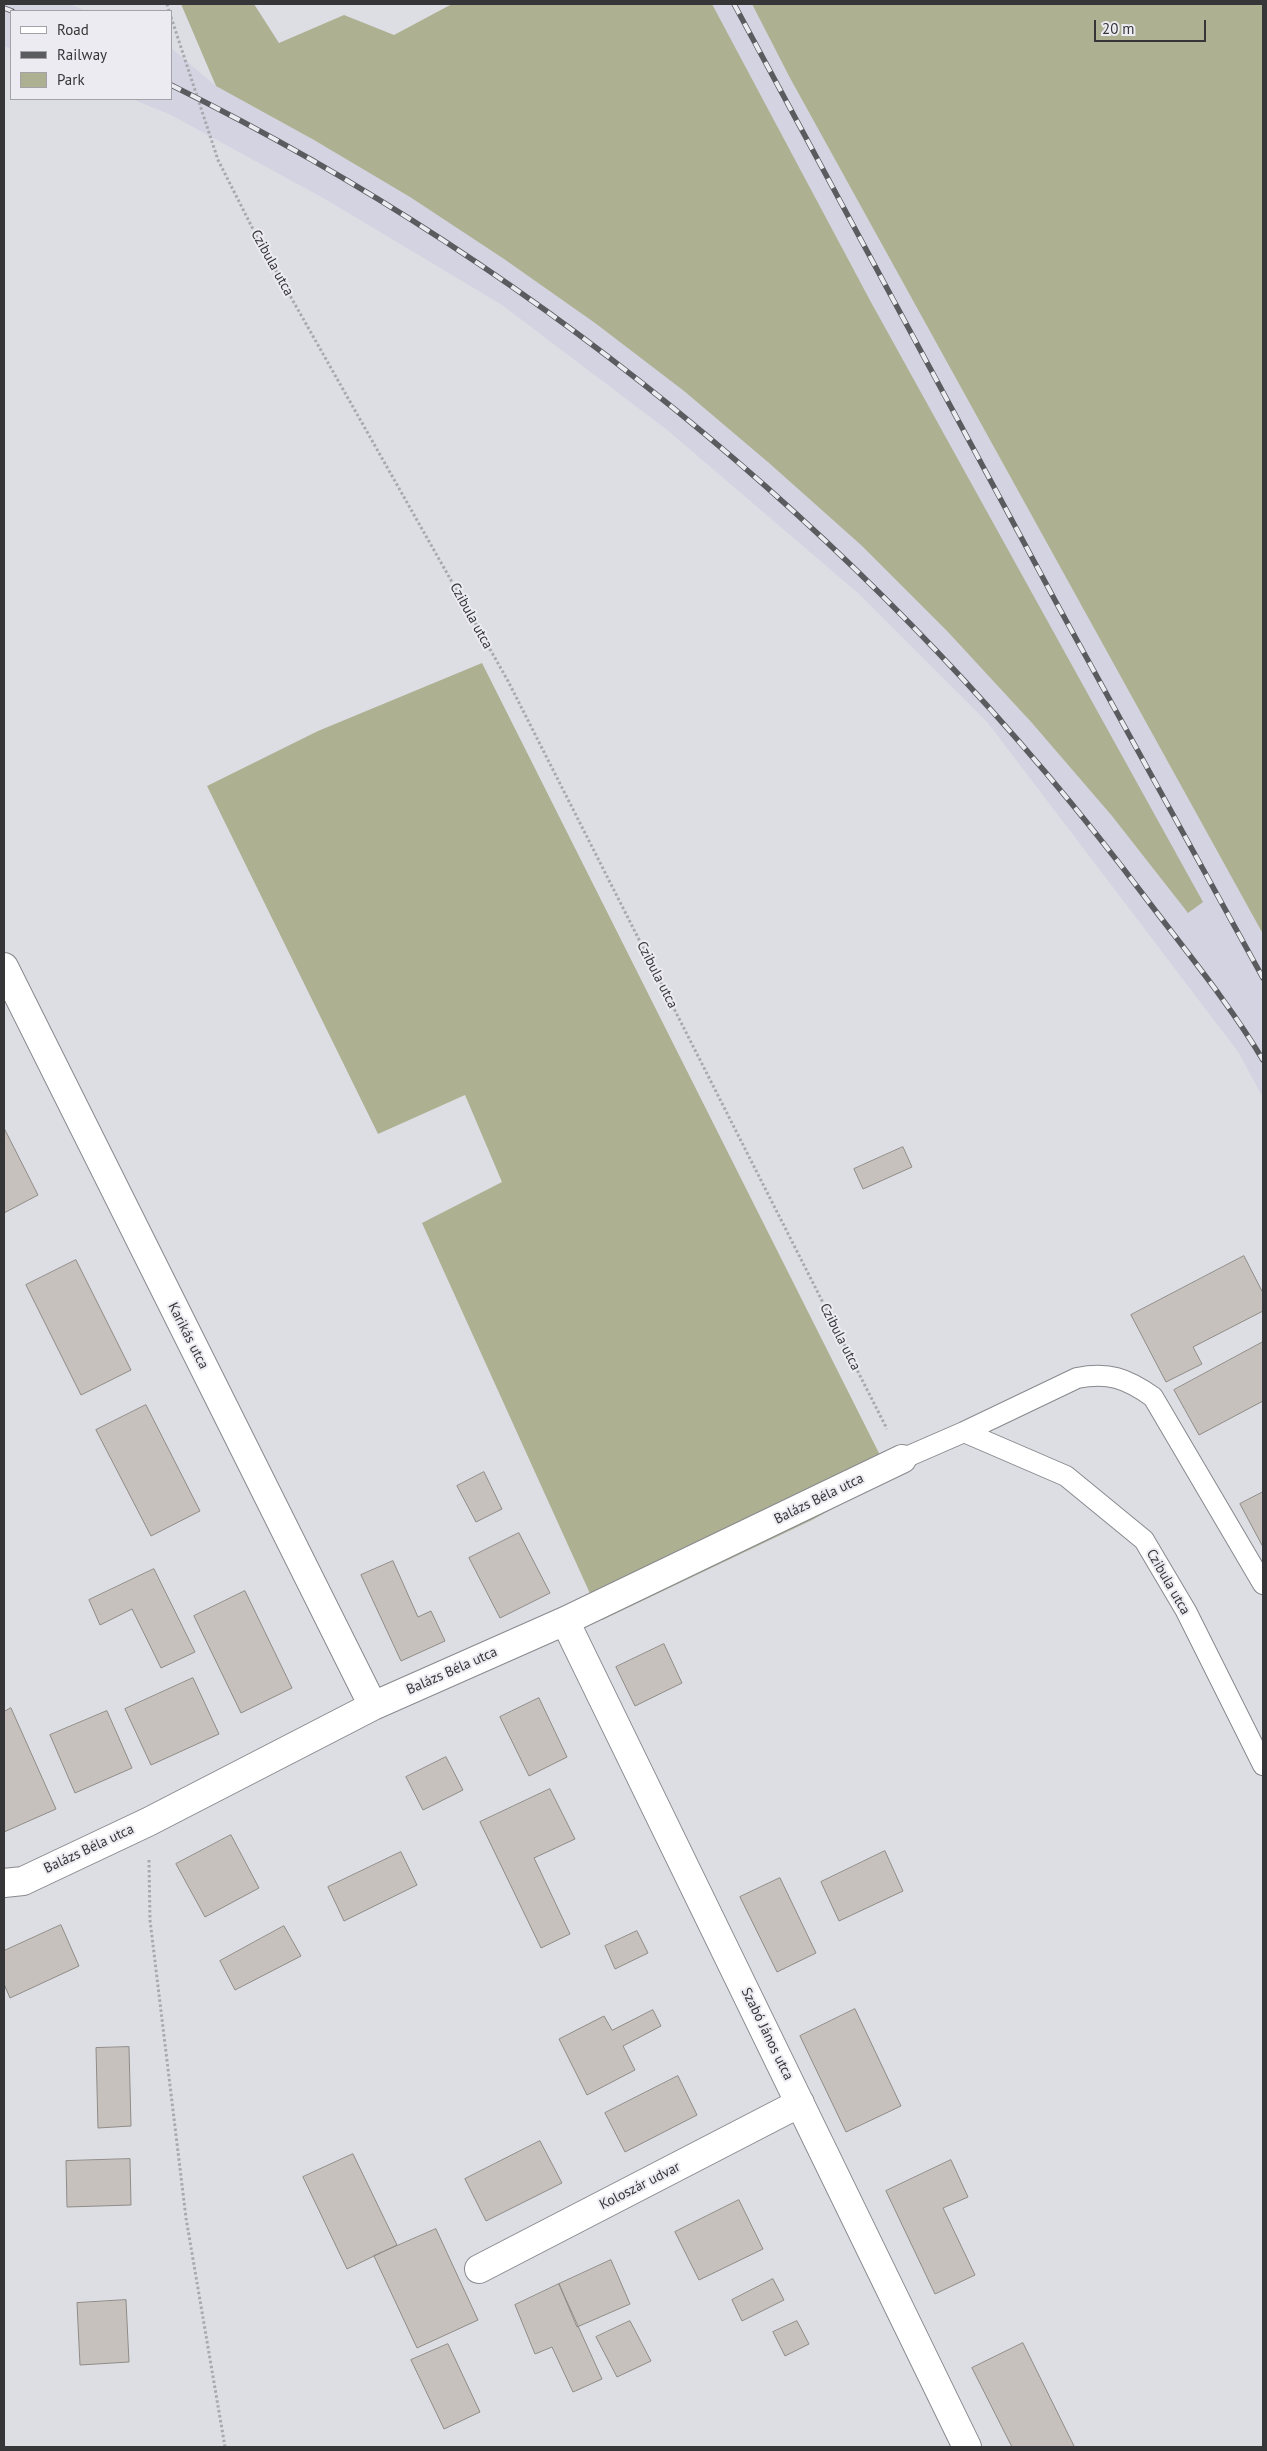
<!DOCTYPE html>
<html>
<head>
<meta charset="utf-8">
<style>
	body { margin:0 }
	#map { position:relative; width:1267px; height:2451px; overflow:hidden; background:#dddee4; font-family:"PT Sans",sans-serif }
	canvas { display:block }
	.frame { position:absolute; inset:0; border:5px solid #363638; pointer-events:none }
	.legend { position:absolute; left:10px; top:10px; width:162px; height:90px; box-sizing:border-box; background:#ebebf1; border:1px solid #a3a3a7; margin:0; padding:6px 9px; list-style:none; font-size:15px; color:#363638 }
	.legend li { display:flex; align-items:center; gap:10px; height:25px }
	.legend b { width:25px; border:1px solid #a3a3a7 }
	.scale { position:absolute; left:1094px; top:20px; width:112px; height:22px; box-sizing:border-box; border:2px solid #363638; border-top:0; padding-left:6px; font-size:15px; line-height:18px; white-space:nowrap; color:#363638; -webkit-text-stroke:4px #ebebf1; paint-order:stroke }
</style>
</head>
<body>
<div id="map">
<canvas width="1267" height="2451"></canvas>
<div class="frame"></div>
<ul class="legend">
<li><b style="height:6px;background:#fff"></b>Road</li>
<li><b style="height:6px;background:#5a5b5e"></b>Railway</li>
<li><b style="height:14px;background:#aeb092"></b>Park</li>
</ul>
<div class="scale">20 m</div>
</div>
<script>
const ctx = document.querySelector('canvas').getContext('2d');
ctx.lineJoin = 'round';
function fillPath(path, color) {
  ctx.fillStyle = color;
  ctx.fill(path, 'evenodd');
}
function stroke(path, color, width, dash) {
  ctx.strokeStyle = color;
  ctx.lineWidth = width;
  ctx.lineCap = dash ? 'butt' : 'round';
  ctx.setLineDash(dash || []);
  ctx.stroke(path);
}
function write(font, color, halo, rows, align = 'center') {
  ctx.font = font + ' "PT Sans",sans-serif';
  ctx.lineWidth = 4;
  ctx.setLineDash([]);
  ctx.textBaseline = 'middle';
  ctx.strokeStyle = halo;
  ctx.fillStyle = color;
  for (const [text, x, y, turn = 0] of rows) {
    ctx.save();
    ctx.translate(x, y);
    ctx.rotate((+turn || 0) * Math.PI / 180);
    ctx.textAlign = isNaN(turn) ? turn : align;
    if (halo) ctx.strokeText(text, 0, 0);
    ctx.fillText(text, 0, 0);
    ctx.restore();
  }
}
fillPath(new Path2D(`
	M 4,4 L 69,4 L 87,11 L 11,11 L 11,49 L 4,46 Z
	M 712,4 L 752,4 L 790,78 L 1263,934 L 1263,1098 L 1239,1053 L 988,723 L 859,594 L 666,429 L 502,305 L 325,199 L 171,115 L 132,99 L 171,99 L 171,48 L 216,86 L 314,140 L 410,197 L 504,259 L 595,323 L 684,391 L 769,463 L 861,545 L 948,632 L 1032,723 L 1112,816 L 1188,913 L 872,304 Z`), '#d3d3e1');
fillPath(new Path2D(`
	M 181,4 L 254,4 L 279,43 L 344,15 L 394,35 L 452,4 L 712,4 L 872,304 L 1203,902 L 1188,913 L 1112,816 L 1032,723 L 948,632 L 861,545 L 769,463 L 684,391 L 595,323 L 504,259 L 410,197 L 314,140 L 216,86 Z
	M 752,4 L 1263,4 L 1263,934 L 790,78 Z
	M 482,663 L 891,1477 L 812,1520 L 602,1620 L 422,1223 L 502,1182 L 465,1095 L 378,1134 L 207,786 L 318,731 Z`), '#aeb092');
const building = new Path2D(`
	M 4,1128 L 38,1195 L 4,1213 Z
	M 903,1147 L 912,1167 L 863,1189 L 854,1169 Z
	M 1244,1256 L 1263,1293 L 1263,1311 L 1193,1347 L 1202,1364 L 1166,1382 L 1131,1315 Z
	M 76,1260 L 131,1370 L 81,1395 L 26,1285 Z
	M 1263,1342 L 1263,1401 L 1199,1435 L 1174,1390 Z
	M 146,1405 L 200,1511 L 151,1536 L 96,1430 Z
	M 484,1472 L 502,1509 L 476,1522 L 457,1486 Z
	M 1263,1492 L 1263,1547 L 1240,1504 Z
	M 519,1533 L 550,1593 L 500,1618 L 469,1558 Z
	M 393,1561 L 418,1617 L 431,1611 L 445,1641 L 401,1661 L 361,1575 Z
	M 154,1569 L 195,1652 L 161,1668 L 132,1609 L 100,1625 L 89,1600 Z
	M 245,1591 L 292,1688 L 241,1713 L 194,1616 Z
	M 664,1644 L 682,1683 L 635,1706 L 616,1667 Z
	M 193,1678 L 219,1734 L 151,1765 L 125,1709 Z
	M 539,1698 L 567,1757 L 529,1776 L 500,1717 Z
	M 11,1708 L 56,1809 L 4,1832 L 4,1712 Z
	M 107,1711 L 132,1768 L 75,1793 L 50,1735 Z
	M 446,1757 L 463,1790 L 423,1810 L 406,1777 Z
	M 550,1789 L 575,1839 L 534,1858 L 570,1934 L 541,1948 L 480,1822 Z
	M 231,1835 L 259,1888 L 205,1917 L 176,1864 Z
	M 885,1851 L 903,1891 L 839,1921 L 821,1882 Z
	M 401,1852 L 417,1885 L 344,1921 L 328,1887 Z
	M 780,1878 L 816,1953 L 777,1972 L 740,1897 Z
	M 61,1925 L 79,1966 L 10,1998 L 4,1984 L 4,1951 Z
	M 284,1926 L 301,1956 L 235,1990 L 220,1961 Z
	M 637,1931 L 648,1953 L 615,1969 L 605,1946 Z
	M 855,2009 L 901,2106 L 846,2132 L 800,2036 Z
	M 653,2010 L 661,2026 L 623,2046 L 635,2070 L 587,2095 L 559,2039 L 604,2016 L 612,2030 Z
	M 129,2047 L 131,2126 L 98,2128 L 96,2048 Z
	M 678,2076 L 697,2115 L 625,2152 L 605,2113 Z
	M 540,2141 L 562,2183 L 486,2221 L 465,2179 Z
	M 353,2154 L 397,2245 L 347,2269 L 303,2177 Z
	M 130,2159 L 131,2205 L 67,2207 L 66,2161 Z
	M 951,2160 L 968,2197 L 943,2208 L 975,2275 L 935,2294 L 886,2191 Z
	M 739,2200 L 763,2249 L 699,2280 L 675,2232 Z
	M 436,2229 L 478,2320 L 417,2348 L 374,2256 Z
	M 611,2260 L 630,2304 L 577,2327 L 559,2284 Z
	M 773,2279 L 784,2300 L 742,2321 L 732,2300 Z
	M 559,2284 L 602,2379 L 573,2392 L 552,2347 L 535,2354 L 515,2305 Z
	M 126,2300 L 129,2362 L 80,2365 L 77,2303 Z
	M 630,2321 L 651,2361 L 617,2377 L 596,2337 Z
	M 797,2321 L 809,2344 L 785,2356 L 773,2332 Z
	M 1023,2343 L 1074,2446 L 1072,2447 L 1012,2447 L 972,2368 Z
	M 448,2344 L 480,2412 L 444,2429 L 411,2360 Z`);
fillPath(building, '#c6c1bd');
stroke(building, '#8f8b86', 1);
const service = new Path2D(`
	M 964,1432 L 1077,1378 C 1109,1372 1126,1378 1153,1397 L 1263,1584
	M 902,1459 L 964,1432 L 1066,1476 L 1144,1540 L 1186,1611 L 1263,1765`);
const minor = new Path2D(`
	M 4,967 L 373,1706
	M 565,1621 L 967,2447
	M 4,1883 L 23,1881 L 148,1822 L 373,1706 L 565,1621 L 902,1459
	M 479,2269 L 800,2103`);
stroke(service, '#88898e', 22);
stroke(minor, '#88898e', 30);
stroke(new Path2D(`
	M 167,4 L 169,11
	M 171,17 L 218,160 L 258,239 L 508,681 L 887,1429
	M 149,1860 L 150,1920 L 186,2218 L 225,2447`), '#a8a9ae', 3, [2.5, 2.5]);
stroke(service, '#fff', 20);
stroke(minor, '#fff', 28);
const rail = new Path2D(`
	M 734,4 L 1057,604 L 1263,978
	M 4,8 L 12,11
	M 171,85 C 552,273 890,558 1145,897 C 1185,950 1229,1003 1263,1060`);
stroke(rail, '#5a5b5e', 5.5);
stroke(rail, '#ebebf1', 4, [11]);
write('14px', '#363638', '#ebebf1', [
	["Czibula utca",272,263,61],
	["Czibula utca",471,616,61],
	["Czibula utca",657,975,63],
	["Karikás utca",188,1336,63],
	["Czibula utca",840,1337,63],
	["Balázs Béla utca",819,1499,-26],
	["Czibula utca",1168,1582,60],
	["Balázs Béla utca",452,1671,-24],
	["Balázs Béla utca",89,1849,-25],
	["Szabó János utca",767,2034,64],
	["Koloszár udvar",640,2186,-27]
]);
</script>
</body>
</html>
